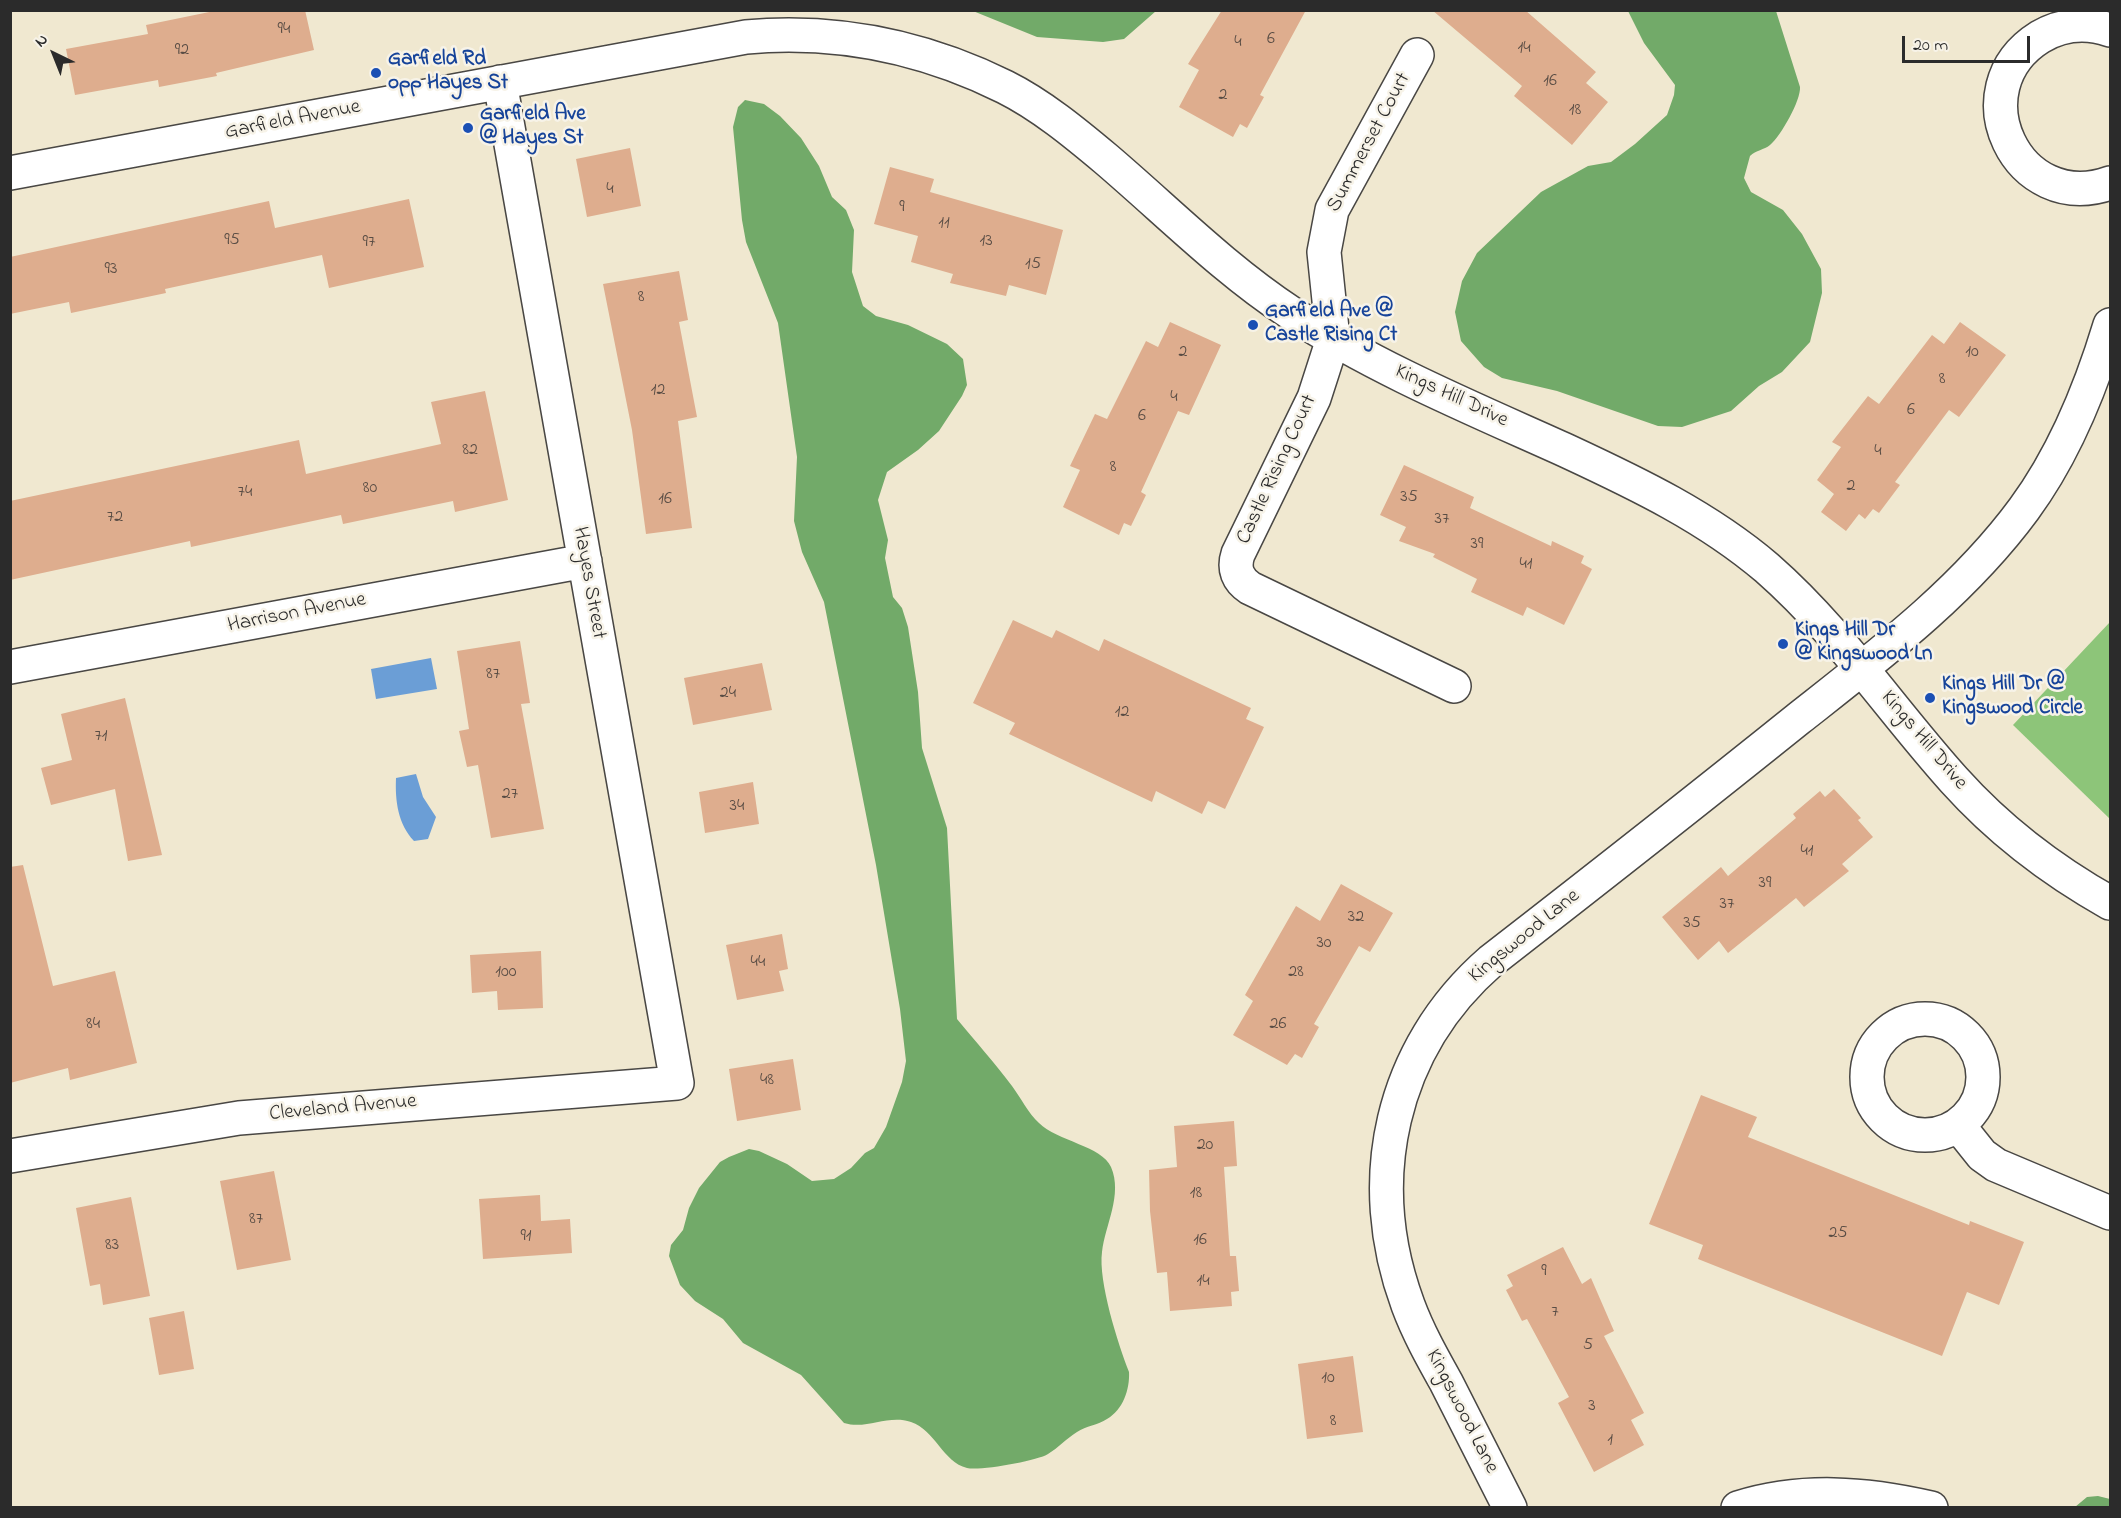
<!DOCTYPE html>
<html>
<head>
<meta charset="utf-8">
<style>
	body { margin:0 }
	#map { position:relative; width:2121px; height:1518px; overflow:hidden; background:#f0e8d0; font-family:"Indie Flower",sans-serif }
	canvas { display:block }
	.frame { position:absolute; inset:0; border:12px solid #2b2b2b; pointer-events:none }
	.north { position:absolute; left:24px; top:24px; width:60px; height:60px; -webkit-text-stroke:4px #f7f3e8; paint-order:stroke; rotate:317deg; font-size:16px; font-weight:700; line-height:24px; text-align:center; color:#2b2b2b }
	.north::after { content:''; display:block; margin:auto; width:21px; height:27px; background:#2b2b2b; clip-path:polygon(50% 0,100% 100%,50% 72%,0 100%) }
	.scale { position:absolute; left:1902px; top:36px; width:128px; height:27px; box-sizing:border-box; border:3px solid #2b2b2b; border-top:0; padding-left:8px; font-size:18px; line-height:21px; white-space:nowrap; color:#2b2b2b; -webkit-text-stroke:4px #f7f3e8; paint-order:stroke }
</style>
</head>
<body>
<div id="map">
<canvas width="2121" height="1518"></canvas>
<div class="frame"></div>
<div class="north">N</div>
<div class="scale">20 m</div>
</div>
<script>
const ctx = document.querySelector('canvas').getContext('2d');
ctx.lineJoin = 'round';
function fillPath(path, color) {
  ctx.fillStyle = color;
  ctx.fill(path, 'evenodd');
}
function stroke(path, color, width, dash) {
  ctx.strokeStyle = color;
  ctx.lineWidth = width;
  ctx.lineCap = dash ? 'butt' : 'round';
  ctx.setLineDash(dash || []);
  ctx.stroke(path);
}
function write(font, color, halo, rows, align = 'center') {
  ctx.font = font + ' "Indie Flower",sans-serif';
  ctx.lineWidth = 5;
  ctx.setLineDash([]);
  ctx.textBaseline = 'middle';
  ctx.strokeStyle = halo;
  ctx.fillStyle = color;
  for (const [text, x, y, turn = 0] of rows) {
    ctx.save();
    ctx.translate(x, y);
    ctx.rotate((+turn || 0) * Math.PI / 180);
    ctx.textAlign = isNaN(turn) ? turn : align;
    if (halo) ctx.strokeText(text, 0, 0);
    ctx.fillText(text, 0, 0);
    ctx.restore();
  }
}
fillPath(new Path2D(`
	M 2110,622 L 2110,819 L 2013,725 Z`), '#8dc579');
fillPath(new Path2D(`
	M 973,11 L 1156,10 L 1156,11 L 1124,39 L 1103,42 L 1037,37 Z
	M 1628,11 L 1776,11 L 1800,87 C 1801,100 1781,136 1770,145 C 1764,150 1756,150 1750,156 L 1744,178 L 1751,192 L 1783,210 L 1802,234 L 1821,269 L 1822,293 L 1810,342 L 1782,372 L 1759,386 L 1731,411 L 1682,427 L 1658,426 L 1557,391 L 1502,378 L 1484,367 L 1461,341 L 1455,312 L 1462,281 L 1477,253 L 1541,192 L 1588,166 L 1611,162 L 1635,144 L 1667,115 L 1674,95 L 1675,85 L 1644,43 Z
	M 745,100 L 764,104 L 780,116 L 801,138 L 819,166 L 832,197 L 846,210 L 854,230 L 852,272 L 863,306 L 876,316 L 908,325 L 947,344 L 963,359 L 967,385 L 962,396 L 939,431 L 918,450 L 887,472 L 878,500 L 888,540 L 885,558 L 893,597 L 902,608 L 908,627 L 918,692 L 922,748 L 947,828 L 957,1019 C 975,1041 995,1063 1012,1086 C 1021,1098 1028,1113 1039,1123 C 1057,1141 1102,1146 1111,1167 C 1123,1195 1105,1225 1102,1252 C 1098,1281 1118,1344 1129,1372 C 1130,1389 1123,1410 1107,1419 C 1098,1425 1086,1426 1077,1432 C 1067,1438 1058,1448 1048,1454 C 1037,1461 980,1471 967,1468 C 943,1462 935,1430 911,1422 C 888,1414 867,1430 844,1423 L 801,1375 L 743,1343 L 723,1319 L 695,1301 L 680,1285 L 669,1256 L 671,1245 L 683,1230 L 689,1208 L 699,1188 L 720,1162 L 729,1157 L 749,1149 L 759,1151 L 787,1164 L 812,1181 L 834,1179 L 851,1168 L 865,1153 L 874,1148 L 886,1127 L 902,1082 L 906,1061 L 900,1009 L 876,865 L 824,602 L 802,552 L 794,521 L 797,457 L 778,323 L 746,242 L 742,220 L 733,127 L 738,107 Z
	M 2098,1496 L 2110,1499 L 2110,1507 L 2075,1507 L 2087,1497 Z`), '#72aa69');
fillPath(new Path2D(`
	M 431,658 L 437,689 L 376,699 L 371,669 Z
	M 416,774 L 423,797 L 436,817 L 428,839 L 414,841 C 398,824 395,801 396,778 Z`), '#6b9ed6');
fillPath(new Path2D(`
	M 219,10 L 305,10 L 314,50 L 216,73 L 217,76 L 159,87 L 158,80 L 75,95 L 66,49 L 148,34 L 146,25 Z
	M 1222,10 L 1306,10 L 1260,95 L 1264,97 L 1247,128 L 1240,124 L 1233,137 L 1179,107 L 1199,70 L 1188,64 Z
	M 1432,10 L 1525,10 L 1596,72 L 1586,83 L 1608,102 L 1572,145 L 1514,96 L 1522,86 Z
	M 630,148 L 641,206 L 587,217 L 576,159 Z
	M 890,167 L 934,179 L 930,192 L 1063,230 L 1046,295 L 1009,285 L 1006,296 L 950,283 L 953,274 L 911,262 L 918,236 L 874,224 Z
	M 409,199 L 424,267 L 329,288 L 322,255 L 165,289 L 166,293 L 71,313 L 69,302 L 10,314 L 10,257 L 269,201 L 275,228 Z
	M 679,271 L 688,320 L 679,322 L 697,417 L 678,421 L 692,528 L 646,534 L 632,430 L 603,284 Z
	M 1170,322 L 1221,345 L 1189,415 L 1178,411 L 1141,492 L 1146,495 L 1131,526 L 1124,523 L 1119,535 L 1063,507 L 1080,470 L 1070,466 L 1095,414 L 1107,419 L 1146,341 L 1158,347 Z
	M 1960,322 L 2006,355 L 1959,417 L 1949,410 L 1895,482 L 1900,485 L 1879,513 L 1873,509 L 1865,519 L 1859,514 L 1846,531 L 1821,512 L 1834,494 L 1817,480 L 1841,447 L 1832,442 L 1868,396 L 1879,404 L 1932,335 L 1944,344 Z
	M 485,391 L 508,500 L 455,512 L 453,501 L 343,524 L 341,515 L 191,547 L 190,541 L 10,580 L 10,501 L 299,440 L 306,474 L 441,444 L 431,402 Z
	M 1404,465 L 1474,497 L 1470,508 L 1551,546 L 1552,541 L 1584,556 L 1581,563 L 1592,569 L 1564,625 L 1527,607 L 1523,616 L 1471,592 L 1477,579 L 1433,557 L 1435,554 L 1399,541 L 1406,527 L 1380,515 Z
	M 1013,620 L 1052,638 L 1056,630 L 1099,651 L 1104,639 L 1251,708 L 1246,719 L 1264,727 L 1225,809 L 1208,801 L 1202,814 L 1156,791 L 1152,802 L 1009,734 L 1015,723 L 973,703 Z
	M 520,641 L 530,703 L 521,704 L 544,829 L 491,838 L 478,765 L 467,767 L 459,731 L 469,729 L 457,651 Z
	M 762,663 L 772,710 L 693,725 L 684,678 Z
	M 125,698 L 162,855 L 128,861 L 115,789 L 51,805 L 41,768 L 72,760 L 61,714 Z
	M 753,782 L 759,824 L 705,833 L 699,792 Z
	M 1834,789 L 1861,818 L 1858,820 L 1873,837 L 1842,864 L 1849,871 L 1804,907 L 1796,898 L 1728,953 L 1719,941 L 1698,960 L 1662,917 L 1721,867 L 1728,876 L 1796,818 L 1793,814 L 1820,791 L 1825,797 Z
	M 23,865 L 53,986 L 115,971 L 137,1063 L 70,1080 L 68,1068 L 10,1083 L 10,867 Z
	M 1341,884 L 1393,913 L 1370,952 L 1359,946 L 1314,1024 L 1319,1027 L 1302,1058 L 1295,1054 L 1287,1065 L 1233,1035 L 1253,1001 L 1245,995 L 1296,906 L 1320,921 Z
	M 782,934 L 788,969 L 779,971 L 784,991 L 737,1000 L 726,945 Z
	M 541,951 L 543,1008 L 498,1010 L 497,991 L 472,993 L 470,955 Z
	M 793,1059 L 801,1110 L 737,1121 L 729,1069 Z
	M 1701,1095 L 1757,1117 L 1748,1137 L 1969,1225 L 1970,1221 L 2024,1242 L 1999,1305 L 1967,1292 L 1942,1356 L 1698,1259 L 1703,1245 L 1649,1224 Z
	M 1234,1121 L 1237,1166 L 1224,1167 L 1230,1256 L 1236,1256 L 1239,1291 L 1231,1292 L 1232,1306 L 1170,1311 L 1167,1272 L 1157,1273 L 1150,1211 L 1149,1170 L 1177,1167 L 1174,1126 Z
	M 274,1171 L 291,1260 L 237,1270 L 220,1181 Z
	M 540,1195 L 541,1221 L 570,1219 L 572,1253 L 483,1259 L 479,1199 Z
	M 131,1197 L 150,1296 L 103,1305 L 100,1284 L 90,1286 L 76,1208 Z
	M 1563,1247 L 1582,1284 L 1591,1278 L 1614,1331 L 1604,1336 L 1644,1413 L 1631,1420 L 1644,1445 L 1594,1472 L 1558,1403 L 1569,1397 L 1527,1319 L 1522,1321 L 1506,1290 L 1513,1286 L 1507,1275 Z
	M 184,1311 L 194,1369 L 159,1375 L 149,1318 Z
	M 1353,1356 L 1363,1432 L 1307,1439 L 1298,1364 Z`), '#dead8e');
const street = new Path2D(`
	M 2110,30 C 2087,22 2062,24 2040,37 C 1957,89 2017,216 2110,183
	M 1417,55 L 1332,210 L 1324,252 L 1333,339 L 1314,398 L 1238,554 C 1233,569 1238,580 1250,588 L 1454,686
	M 10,173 L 746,37 C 836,29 924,47 1005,87 C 1041,105 1075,133 1106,159 C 1167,211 1224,269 1291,313 C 1377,369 1474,409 1567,451 C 1638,484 1707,517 1767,568 C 1839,631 1891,710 1954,780 C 1998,829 2053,871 2110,903
	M 10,667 L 585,561
	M1867 1077a58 58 0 1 1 116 0a58 58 0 1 1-116 0Z
	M 1958,1125 L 1982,1155 L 1996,1165 L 2110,1213
	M 10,1156 L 239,1118 L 677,1083 L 500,82
	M 1510,1508 C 1489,1466 1467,1424 1446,1382 C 1432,1357 1418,1332 1408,1305 C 1362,1181 1390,1049 1491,961 C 1594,881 1696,801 1798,719 C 1878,656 1963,592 2024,509 C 2063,456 2091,388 2110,325`);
const secondary = new Path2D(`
	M 1738,1508 C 1801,1488 1866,1493 1931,1508`);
stroke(street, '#494744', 36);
stroke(secondary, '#494744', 36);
stroke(street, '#fff', 33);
stroke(secondary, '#fff', 33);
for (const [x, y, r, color] of [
	[376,73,6,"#1a4fb4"],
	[468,128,6,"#1a4fb4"],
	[1253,325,6,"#1a4fb4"],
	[1783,644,6,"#1a4fb4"],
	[1930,698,6,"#1a4fb4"]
]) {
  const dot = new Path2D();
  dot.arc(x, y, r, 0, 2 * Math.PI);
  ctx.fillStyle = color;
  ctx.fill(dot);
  stroke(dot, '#f7f3e8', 2);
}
write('18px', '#584c44', null, [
	["94",284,30],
	["6",1271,40],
	["4",1238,43],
	["14",1524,49],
	["92",182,51],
	["16",1550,82],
	["2",1223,96],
	["18",1575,111],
	["4",610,190],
	["9",902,208],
	["11",944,224],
	["95",232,241],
	["13",986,242],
	["97",369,243],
	["15",1033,265],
	["93",111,270],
	["8",641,298],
	["2",1183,353],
	["10",1972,353],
	["8",1942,380],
	["12",658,391],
	["4",1174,398],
	["6",1911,411],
	["6",1142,417],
	["82",470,451],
	["4",1878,452],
	["8",1113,468],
	["2",1851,487],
	["80",370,489],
	["74",245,493],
	["35",1409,498],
	["16",665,500],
	["72",115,518],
	["37",1442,520],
	["39",1477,545],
	["41",1526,565],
	["87",493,675],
	["24",728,694],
	["12",1122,713],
	["71",101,737],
	["27",510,795],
	["34",737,807],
	["41",1807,852],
	["39",1765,884],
	["37",1727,905],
	["32",1356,918],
	["35",1692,924],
	["30",1324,944],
	["44",758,963],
	["100",506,973],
	["28",1296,973],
	["84",93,1025],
	["26",1278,1025],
	["48",767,1081],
	["20",1205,1146],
	["18",1196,1194],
	["87",256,1220],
	["25",1838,1234],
	["91",526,1237],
	["16",1200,1241],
	["83",112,1246],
	["9",1544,1272],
	["14",1203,1282],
	["7",1555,1313],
	["5",1588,1346],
	["10",1328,1379],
	["3",1592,1407],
	["8",1333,1422],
	["1",1610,1441]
]);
write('bold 21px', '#164399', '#f7f3e8', [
	["Garfield Rd",388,61],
	["opp Hayes St",388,85],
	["Garfield Ave",480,116],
	["@ Hayes St",480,140],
	["Garfield Ave @",1265,313],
	["Castle Rising Ct",1265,337],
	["Kings Hill Dr",1795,632],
	["@ Kingswood Ln",1795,656],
	["Kings Hill Dr @",1942,686],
	["Kingswood Circle",1942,710]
], 'left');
write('21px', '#2b2b2b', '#f7f3e8', [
	["Garfield Avenue",293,121,-11],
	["Summerset Court",1370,143,-62],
	["Kings Hill Drive",1451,397,25],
	["Castle Rising Court",1278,470,-65],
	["Hayes Street",588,583,80],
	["Harrison Avenue",297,614,-11],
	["Kings Hill Drive",1923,741,50],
	["Kingswood Lane",1525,937,-39],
	["Cleveland Avenue",343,1109,-5],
	["Kingswood Lane",1461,1412,63]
]);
</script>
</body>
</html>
